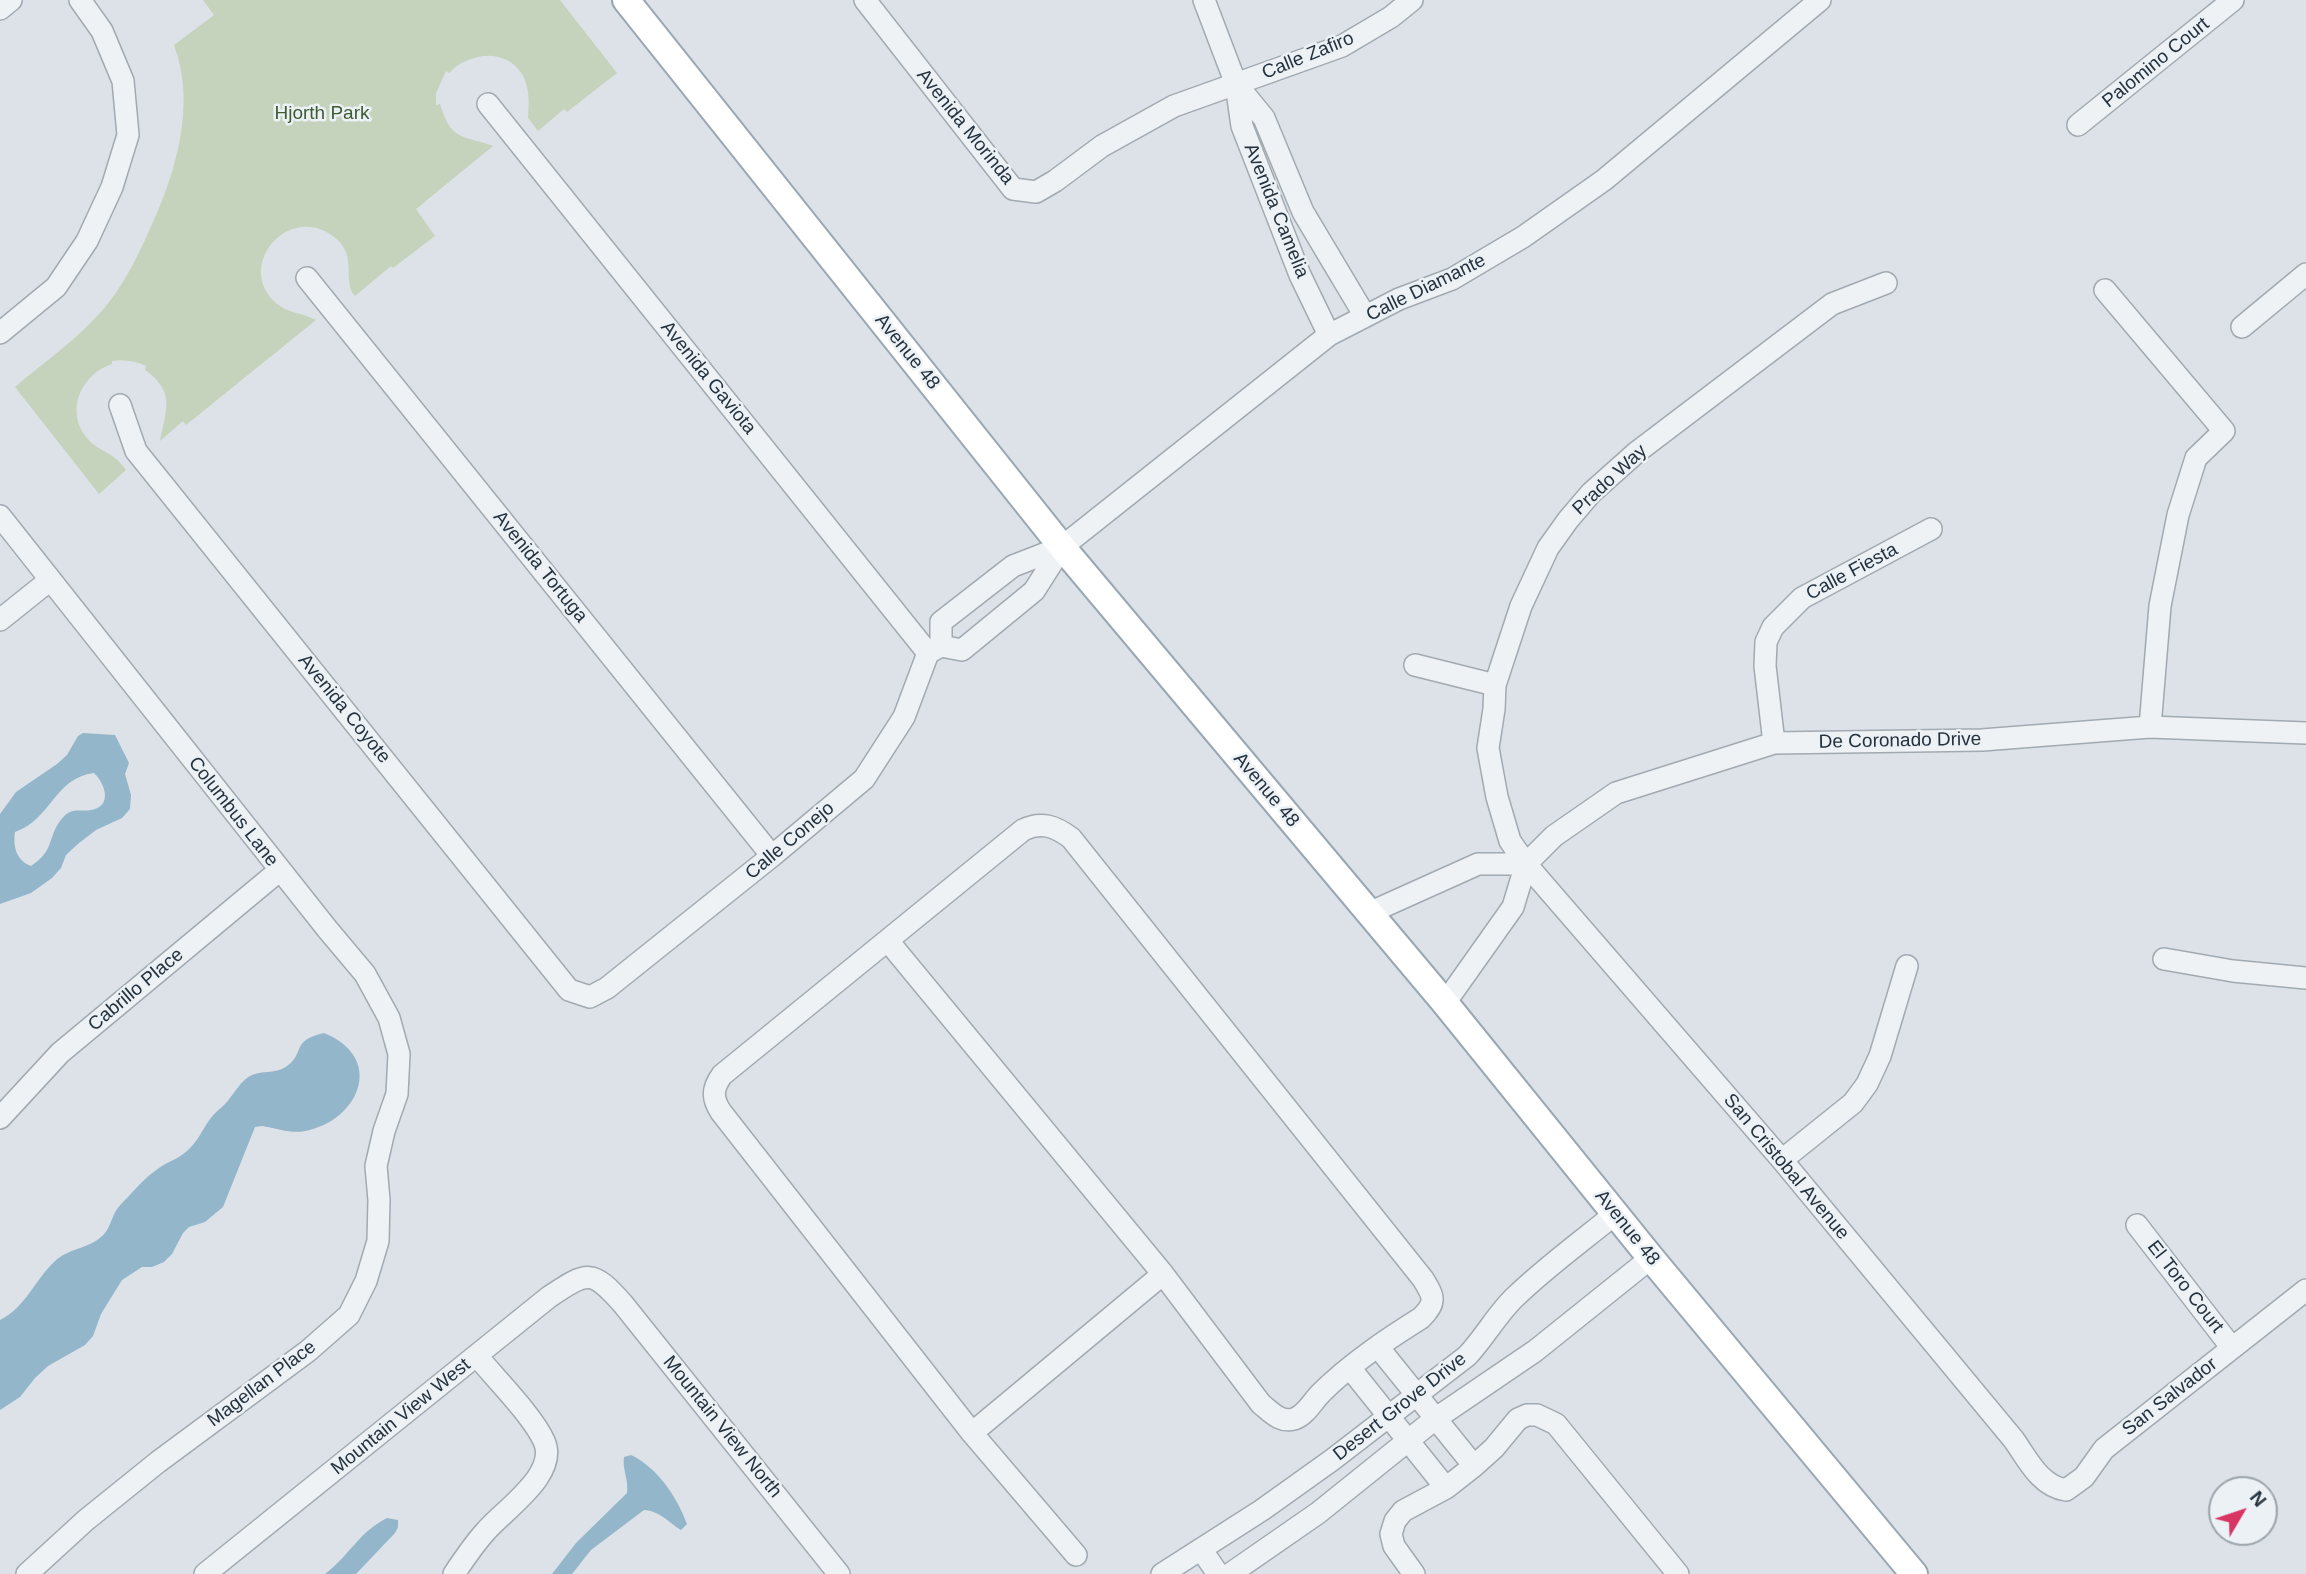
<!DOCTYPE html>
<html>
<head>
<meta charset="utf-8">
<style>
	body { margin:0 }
	#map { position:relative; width:2306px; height:1574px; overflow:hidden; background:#dce2e7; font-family:Helvetica,sans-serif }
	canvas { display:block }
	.north { position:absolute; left:2208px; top:1476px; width:70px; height:70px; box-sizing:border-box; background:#ebf1f5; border:2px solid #9ca5ac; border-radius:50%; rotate:51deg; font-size:19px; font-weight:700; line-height:28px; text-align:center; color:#25323e }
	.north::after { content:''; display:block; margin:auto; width:24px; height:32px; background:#d83565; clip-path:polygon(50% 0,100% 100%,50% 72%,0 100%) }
</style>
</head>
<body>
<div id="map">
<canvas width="2306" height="1574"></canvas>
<div class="north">N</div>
</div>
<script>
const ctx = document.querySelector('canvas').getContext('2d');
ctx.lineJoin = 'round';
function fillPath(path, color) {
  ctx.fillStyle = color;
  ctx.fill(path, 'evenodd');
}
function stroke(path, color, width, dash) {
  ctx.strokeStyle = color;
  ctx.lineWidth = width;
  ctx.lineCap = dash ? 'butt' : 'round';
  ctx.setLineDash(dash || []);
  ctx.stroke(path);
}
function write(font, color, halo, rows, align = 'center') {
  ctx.font = font + ' Helvetica,sans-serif';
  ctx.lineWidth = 5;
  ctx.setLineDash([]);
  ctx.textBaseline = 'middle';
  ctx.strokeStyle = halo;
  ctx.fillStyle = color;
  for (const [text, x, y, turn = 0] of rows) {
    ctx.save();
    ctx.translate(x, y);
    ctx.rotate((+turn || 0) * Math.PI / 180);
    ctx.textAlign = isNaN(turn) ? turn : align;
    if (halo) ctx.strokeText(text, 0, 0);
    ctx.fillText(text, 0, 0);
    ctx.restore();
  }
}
fillPath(new Path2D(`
	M 203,0 L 560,0 L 617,73 L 567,112 L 564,109 L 538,131 L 528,118 C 529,104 530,87 522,74 C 505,47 468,53 449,73 L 446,71 L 436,93 L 436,105 L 440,104 C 451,141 462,135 493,146 L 416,209 L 435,236 L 393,268 L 391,266 L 355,296 C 341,280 359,256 334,237 C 289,202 234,266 276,303 C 287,313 303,313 316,320 L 186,425 L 183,421 L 160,441 C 166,410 176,392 145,370 L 146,366 C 136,361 124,359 112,361 L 112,364 C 81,374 64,412 88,439 C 95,448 106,451 115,458 C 119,461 123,466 126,470 L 99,494 L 15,387 C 43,363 75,341 100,313 C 121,290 136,260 149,231 C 175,175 197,106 174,45 L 214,15 Z`), '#c5d2bc');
fillPath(new Path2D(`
	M 83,733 L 115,735 L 129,763 L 125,774 L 131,795 L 130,809 L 122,818 L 96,830 L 79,843 L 66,855 L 61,868 L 52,878 L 31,893 L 0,904 L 0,814 L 16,792 L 57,764 L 67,755 L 78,736 ZM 94,773 C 103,781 113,803 95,809 C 82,814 72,804 60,821 C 47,839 55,850 31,866 C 16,860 13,847 15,832 C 52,819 54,778 94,773 Z
	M 324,1033 C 386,1058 359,1121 305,1131 C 292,1134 275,1128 262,1126 L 255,1127 L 223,1207 L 205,1222 L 189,1227 L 183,1233 L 172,1254 L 164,1262 L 152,1267 L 142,1267 L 122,1280 L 101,1314 L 93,1336 L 85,1345 L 48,1366 L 35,1378 L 20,1397 L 0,1410 L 0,1320 C 25,1308 35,1280 54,1262 C 68,1248 88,1249 101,1237 C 110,1230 111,1218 117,1209 C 120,1205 124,1201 128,1197 C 137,1187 147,1176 159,1168 C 169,1161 181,1158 190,1148 C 198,1140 202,1131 208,1122 C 213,1114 220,1109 226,1103 C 233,1095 239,1084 247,1078 C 259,1069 275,1075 287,1066 C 306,1052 290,1041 324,1033 Z
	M 631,1455 C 658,1468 677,1497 687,1524 L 681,1530 C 668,1522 660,1511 644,1510 L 591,1550 L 572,1574 L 552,1574 L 576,1543 L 627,1493 C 629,1480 622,1469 624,1457 Z
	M 387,1518 L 398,1520 L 398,1527 L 395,1533 L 356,1574 L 325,1574 C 350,1555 359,1532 387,1518 Z`), '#93b6cb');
const minor = new Path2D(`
	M 865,0 L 1013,189 L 1036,192 L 1055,181 L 1102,146 L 1174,106 L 1342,46 L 1391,17 L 1412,0
	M 1204,0 L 1236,84 L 1242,126 L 1300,275 L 1329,335
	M 0,9 L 11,0
	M 1237,85 L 1264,118 L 1303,212 L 1365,316
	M 488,104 L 928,653
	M 2078,125 L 2233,0
	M 307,278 L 772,856
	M 1886,283 L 1832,304 L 1637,452 L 1591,493 L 1568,520 L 1548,548 L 1521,606 L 1495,685 L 1494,709 L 1488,748 L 1497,797 L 1510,841 L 1526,864 L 1782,1160 L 2014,1440 C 2028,1460 2040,1486 2066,1490 L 2084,1477 L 2104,1449 L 2306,1290
	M 2105,290 L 2224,431 L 2196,458 L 2178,515 L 2160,606 L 2150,727
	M 2242,327 L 2306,274
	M 0,333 L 56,287 L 87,241 L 112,187 L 128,135 L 123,81 L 102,31 L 80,0
	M 120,405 L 136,451 L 569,990 L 590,997 L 607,988 L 772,856 L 864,779 L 904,717 L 928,653 L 941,646 L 962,650 L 1034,591 L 1062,547
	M 0,516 L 328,930 L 365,974 L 389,1018 L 399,1054 L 397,1094 L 384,1131 L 376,1166 L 379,1200 L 378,1241 L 366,1281 L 349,1315 L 308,1351 L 158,1462 L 86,1520 L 27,1574
	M 0,620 L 50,580
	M 941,646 L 941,622 L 1013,566 L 1062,547 L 1329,335 L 1399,299 L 1452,279 L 1523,237 L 1604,180 L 1820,0
	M 1415,665 L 1495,685
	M 1774,743 L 1765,666 L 1766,642 L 1773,627 L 1802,598 L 1931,529
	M 1369,913 L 1478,864 L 1526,864
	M 888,941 L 1163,1274 L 1261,1404 C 1271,1412 1280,1423 1294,1419 C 1306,1415 1312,1402 1321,1393 C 1350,1364 1386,1340 1421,1318 C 1437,1302 1434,1297 1423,1279 L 1071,838 C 1055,826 1041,821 1023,830 L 722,1075 C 712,1089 712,1098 721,1112 L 972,1433 L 1076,1555
	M 2164,959 L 2233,971 L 2306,978
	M 1445,1003 L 1513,907 L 1526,864 L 1554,836 L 1616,793 L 1774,743 L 1982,740 L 2150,727 L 2306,733
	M 0,1118 L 60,1053 L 280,870
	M 1782,1160 L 1853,1103 L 1867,1084 L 1880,1056 L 1907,966
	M 2137,1225 L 2232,1348
	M 1378,1347 L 1474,1466
	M 1350,1368 L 1446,1488
	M 972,1433 L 1163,1274
	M 1201,1549 L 1218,1574
	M 205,1574 L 549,1297 C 588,1271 592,1269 623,1304 L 839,1574
	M 454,1574 C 464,1559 474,1544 486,1531 C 505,1509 559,1474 544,1441 C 533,1416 495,1378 477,1356
	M 1162,1574 L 1262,1510 L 1332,1460 L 1467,1356 C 1485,1337 1497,1314 1515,1297 C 1546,1267 1582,1241 1615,1214
	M 1230,1574 L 1318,1513 L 1435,1419 L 1535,1351 L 1651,1258
	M 1414,1574 L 1394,1546 L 1391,1534 L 1395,1521 L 1403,1511 L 1446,1488 L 1474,1466 L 1494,1448 L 1518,1419 L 1527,1415 L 1537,1415 L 1556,1424 L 1678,1574`);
const major = new Path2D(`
	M 626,0 L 1062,547 L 1445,1003 L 1651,1258 L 1914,1574`);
stroke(minor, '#a1aab1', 24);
stroke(major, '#9aa8b4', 30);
stroke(minor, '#eff2f5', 21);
stroke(major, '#fff', 26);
write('19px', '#25323e', '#ebf1f5', [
	["Calle Zafiro",1308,56,-22],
	["Palomino Court",2156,63,-39],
	["Avenida Morinda",965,127,51],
	["Avenida Camelia",1276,211,68],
	["Calle Diamante",1426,288,-26],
	["Avenue 48",907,352,51],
	["Avenida Gaviota",708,378,51],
	["Prado Way",1610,480,-43],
	["Avenida Tortuga",540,567,51],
	["Calle Fiesta",1852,572,-28],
	["Avenida Coyote",344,709,51],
	["De Coronado Drive",1900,741,-1],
	["Avenue 48",1266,790,50],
	["Columbus Lane",233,812,52],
	["Calle Conejo",790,841,-40],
	["Cabrillo Place",136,990,-40],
	["San Cristobal Avenue",1786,1167,50],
	["Avenue 48",1627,1228,51],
	["El Toro Court",2185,1287,52],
	["Magellan Place",262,1384,-37],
	["San Salvador",2170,1397,-38],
	["Desert Grove Drive",1400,1407,-38],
	["Mountain View West",401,1417,-39],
	["Mountain View North",722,1427,51]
]);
write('19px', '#3f5b31', '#ebf1f5', [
	["Hjorth Park",322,114]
]);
</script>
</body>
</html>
